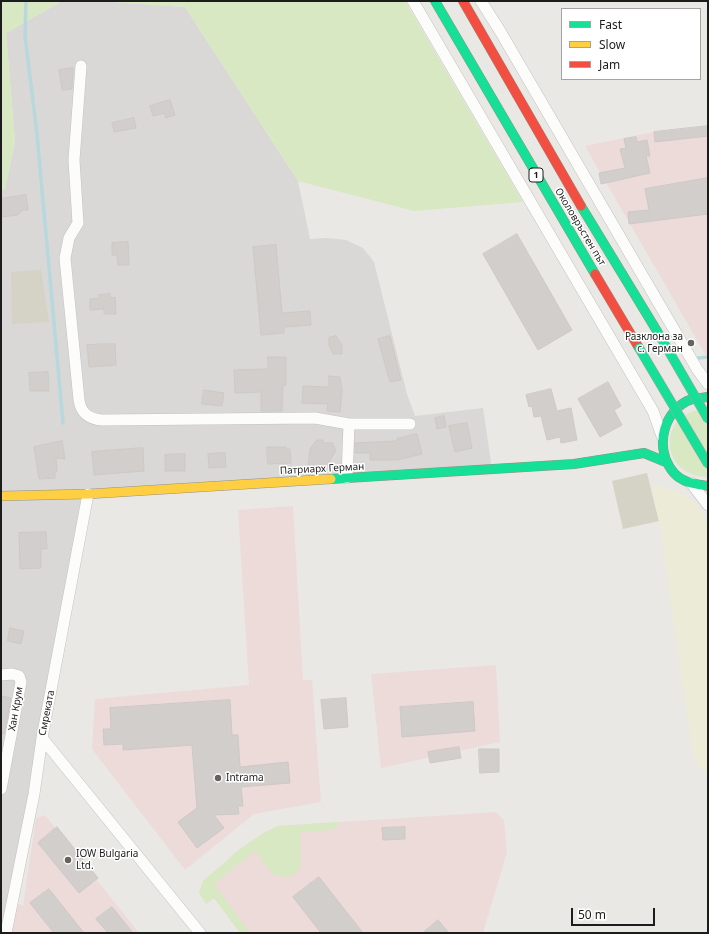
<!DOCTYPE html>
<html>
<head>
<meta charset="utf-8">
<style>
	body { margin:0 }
	#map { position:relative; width:709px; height:934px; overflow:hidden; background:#eae8e4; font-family:"Noto Sans",sans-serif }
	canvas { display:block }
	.frame { position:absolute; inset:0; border:2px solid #1c1c1c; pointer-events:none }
	.legend { position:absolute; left:561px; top:8px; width:140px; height:72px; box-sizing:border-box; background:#fff; border:1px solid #a4a4a4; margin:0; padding:5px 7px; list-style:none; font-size:12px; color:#1c1c1c }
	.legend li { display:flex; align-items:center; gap:8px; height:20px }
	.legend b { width:20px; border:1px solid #a4a4a4 }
	.scale { position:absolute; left:571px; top:908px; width:84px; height:18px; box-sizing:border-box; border:2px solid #1c1c1c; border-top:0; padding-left:5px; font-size:12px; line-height:14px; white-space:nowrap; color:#1c1c1c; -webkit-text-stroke:3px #fff; paint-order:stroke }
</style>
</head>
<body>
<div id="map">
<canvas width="709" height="934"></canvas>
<div class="frame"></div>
<ul class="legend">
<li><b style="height:5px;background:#16e098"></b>Fast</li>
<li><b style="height:5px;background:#ffcf43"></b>Slow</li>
<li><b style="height:5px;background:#f24e42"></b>Jam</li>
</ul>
<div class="scale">50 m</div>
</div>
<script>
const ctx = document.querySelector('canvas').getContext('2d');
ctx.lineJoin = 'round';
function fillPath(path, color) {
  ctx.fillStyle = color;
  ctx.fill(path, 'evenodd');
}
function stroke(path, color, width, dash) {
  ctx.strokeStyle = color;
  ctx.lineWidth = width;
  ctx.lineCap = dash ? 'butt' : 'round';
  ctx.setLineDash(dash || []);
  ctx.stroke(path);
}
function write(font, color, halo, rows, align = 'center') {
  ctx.font = font + ' "Noto Sans",sans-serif';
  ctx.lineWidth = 3;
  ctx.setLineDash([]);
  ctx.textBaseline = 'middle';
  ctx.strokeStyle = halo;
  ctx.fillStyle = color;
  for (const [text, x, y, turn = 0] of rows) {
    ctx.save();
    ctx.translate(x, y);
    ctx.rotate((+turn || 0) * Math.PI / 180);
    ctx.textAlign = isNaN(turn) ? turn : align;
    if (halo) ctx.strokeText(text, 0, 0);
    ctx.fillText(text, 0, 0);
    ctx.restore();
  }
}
fillPath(new Path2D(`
	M 62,1 L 97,1 L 185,7 L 298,181 L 310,239 L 327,238 L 346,240 L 363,248 L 374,262 L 407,394 L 415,416 L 483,408 L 492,469 L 89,494 L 1,933 L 1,190 L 5,189 L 15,141 L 6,33 Z`), '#d9d8d6');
fillPath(new Path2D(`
	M 708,126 L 708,359 L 585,146 L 654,132 Z
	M 293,506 L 303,680 L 312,680 L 321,802 L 254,814 L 185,870 L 92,749 L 95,699 L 249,685 L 238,510 Z
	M 496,665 L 500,742 L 381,768 L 371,674 Z
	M 496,812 L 504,820 L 507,852 L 483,933 L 240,933 L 214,898 L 206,904 L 199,893 L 203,881 L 240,849 L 265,832 L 278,826 Z
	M 45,815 L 139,933 L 12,933 L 17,903 L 23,906 L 36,818 Z`), '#eddbda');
fillPath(new Path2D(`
	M 41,270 L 49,322 L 12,324 L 11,272 Z
	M 647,473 L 659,521 L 623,529 L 612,481 Z`), '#d4d3c6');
fillPath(new Path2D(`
	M 659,485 L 679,492 L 695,502 L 708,525 L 708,775 L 698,765 L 693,756 L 659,521 L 651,488 Z`), '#ebebd7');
fillPath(new Path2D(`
	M 1,1 L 62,1 L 6,33 L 15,141 L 5,189 L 1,190 Z
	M 97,1 L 405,1 L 523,202 L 414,211 L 298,181 L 185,7 Z
	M 708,408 L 708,477 C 660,477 654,412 708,408 Z
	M 338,822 L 337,829 L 300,833 L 301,866 L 293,876 C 270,880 268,867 255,851 L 214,884 L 250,933 L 240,933 L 214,898 L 206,904 L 199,893 L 203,881 L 240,849 L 265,832 L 278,826 Z`), '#d8e8c2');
stroke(new Path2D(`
	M 26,1 L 25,36 L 37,134 L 63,423
	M 698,358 L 708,357`), '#b8d8de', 3.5);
const building = new Path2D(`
	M 73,68 L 72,89 L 62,90 L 59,70 Z
	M 170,100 L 175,115 L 166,118 L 164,113 L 153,116 L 150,106 Z
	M 134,118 L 136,128 L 114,132 L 112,123 Z
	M 708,126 L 708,136 L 655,142 L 654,132 Z
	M 636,137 L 637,142 L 647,140 L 650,156 L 646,156 L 650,173 L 601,184 L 599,173 L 625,168 L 620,149 L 626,148 L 624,139 Z
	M 708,178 L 708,214 L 629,224 L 628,212 L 649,210 L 645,189 Z
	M 26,195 L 28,210 L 23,210 L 18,215 L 1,217 L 1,199 Z
	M 517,234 L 572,330 L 538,350 L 483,254 Z
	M 128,242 L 129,265 L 118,265 L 117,255 L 112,255 L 112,243 Z
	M 276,245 L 282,313 L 310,311 L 311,325 L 284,327 L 284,333 L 261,335 L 253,247 Z
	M 110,294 L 110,298 L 115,297 L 116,314 L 104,314 L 104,309 L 90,310 L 90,299 L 99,298 L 99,295 Z
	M 336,336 L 342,345 L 342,354 L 333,354 L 329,345 L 329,338 Z
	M 390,336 L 401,380 L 390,382 L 378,339 Z
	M 115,344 L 116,365 L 89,367 L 87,345 Z
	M 268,357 L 286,357 L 286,385 L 283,385 L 282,411 L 261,411 L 261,392 L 235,393 L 234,370 L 268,369 Z
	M 48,372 L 49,391 L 30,391 L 29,373 Z
	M 329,376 L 340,377 L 342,391 L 340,412 L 327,411 L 328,404 L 302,403 L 303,386 L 329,387 Z
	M 608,382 L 621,406 L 614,410 L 622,425 L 600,437 L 578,399 Z
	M 551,389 L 557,411 L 571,408 L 577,440 L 561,443 L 560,437 L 547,440 L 541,416 L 534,417 L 532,406 L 529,407 L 526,395 Z
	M 204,390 L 224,393 L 222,406 L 202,404 Z
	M 444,416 L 446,427 L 437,429 L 435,418 Z
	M 467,423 L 472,448 L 455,452 L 449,426 Z
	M 417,434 L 422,454 L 397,460 L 370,460 L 370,453 L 355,453 L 355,443 L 397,441 L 397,439 Z
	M 317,440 L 323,440 L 323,443 L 332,443 L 336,450 L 327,466 L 308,466 L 310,449 Z
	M 62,441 L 65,459 L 56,458 L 57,472 L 55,472 L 55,478 L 39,479 L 34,447 Z
	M 267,447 L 286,447 L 286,449 L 290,449 L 291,463 L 268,464 Z
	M 143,448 L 144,471 L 94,475 L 92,452 Z
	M 225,453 L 226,467 L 209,468 L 208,454 Z
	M 185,454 L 185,471 L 165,471 L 165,455 Z
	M 46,532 L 47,549 L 41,549 L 41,568 L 20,569 L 19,533 Z
	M 10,628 L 24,631 L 21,644 L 8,641 Z
	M 1,696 L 11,698 L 4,734 L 1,734 Z
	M 346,698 L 348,727 L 324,729 L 321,700 Z
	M 230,700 L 232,735 L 238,735 L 240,767 L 288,762 L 290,783 L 241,787 L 243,806 L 238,806 L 239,814 L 214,815 L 224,828 L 197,848 L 178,822 L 197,808 L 192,745 L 123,750 L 123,744 L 104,745 L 103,729 L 111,729 L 110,708 Z
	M 473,702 L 475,731 L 402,737 L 400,707 Z
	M 459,747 L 461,758 L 430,763 L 428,752 Z
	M 479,749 L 499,749 L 499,772 L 480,773 Z
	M 57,827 L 98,878 L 79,893 L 38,843 Z
	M 405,827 L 405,839 L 383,840 L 382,828 Z
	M 319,877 L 363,933 L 321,933 L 293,897 Z
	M 49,889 L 84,933 L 54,933 L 30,903 Z
	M 112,907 L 133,933 L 108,933 L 96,919 Z
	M 438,920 L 449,933 L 423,933 Z`);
fillPath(building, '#d1cecb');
stroke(building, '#cdc9c6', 1);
const street = new Path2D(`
	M 413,1 L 653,411 L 662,436
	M 481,1 L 500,31 L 697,369 L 708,384
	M 81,66 L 74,160 L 78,223 L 69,238 L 65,258 L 79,400 C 81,413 88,419 102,420 L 315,418 L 349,424 L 347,478
	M 349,424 L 410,424
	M 691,483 L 708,505
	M 1,675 L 12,674 L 19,676 L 21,682 L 1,789
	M 42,738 L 200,933
	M 6,933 L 34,794 L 42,738 L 88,494`);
const fast = new Path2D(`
	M 435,1 L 595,274
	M 581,206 L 660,336
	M 708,397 C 702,398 693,398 687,401 C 661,415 655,451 674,473 C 683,483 696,484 708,486
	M 331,479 L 574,464 L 644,453 L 666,462`);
const slow = new Path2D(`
	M 1,496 L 88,494 L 331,479`);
const jam = new Path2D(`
	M 463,1 L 581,206
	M 595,274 L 639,348`);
stroke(street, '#c3c2c0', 12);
stroke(fast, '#93937d', 10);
stroke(slow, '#93937d', 10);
stroke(jam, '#93937d', 10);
stroke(street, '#fcfcfb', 11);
stroke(fast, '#16e098', 9);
stroke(slow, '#ffcf43', 9);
stroke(jam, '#f24e42', 9);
const fastBridge = new Path2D(`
	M 660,336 L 708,419
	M 639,348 L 708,464`);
stroke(fastBridge, '#bf9ca8', 10, []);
stroke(fastBridge, '#16e098', 9);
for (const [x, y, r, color] of [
	[691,343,4,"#646362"],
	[218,778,4,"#646362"],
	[68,860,4,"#646362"]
]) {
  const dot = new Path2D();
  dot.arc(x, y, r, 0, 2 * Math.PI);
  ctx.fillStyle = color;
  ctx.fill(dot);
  stroke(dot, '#fff', 1.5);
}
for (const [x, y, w] of [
	[536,175,14]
]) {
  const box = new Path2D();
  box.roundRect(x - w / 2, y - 7, w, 14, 3);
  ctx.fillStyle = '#fff';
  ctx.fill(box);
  stroke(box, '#1c1c1c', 1);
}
write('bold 9px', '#1c1c1c', null, [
	["1",536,175]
]);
write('10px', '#1c1c1c', '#fff', [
	["Околовръстен път",580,227,59],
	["Патриарх Герман",322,469,-3],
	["Хан Крум",16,709,-80],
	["Смреката",47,713,-79]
]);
write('10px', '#1c1c1c', '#fff', [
	["Разклона за",683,337,"right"],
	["с. Герман",683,349,"right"],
	["Intrama",226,778],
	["IOW Bulgaria",76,854],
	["Ltd.",76,866]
], 'left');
</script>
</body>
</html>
